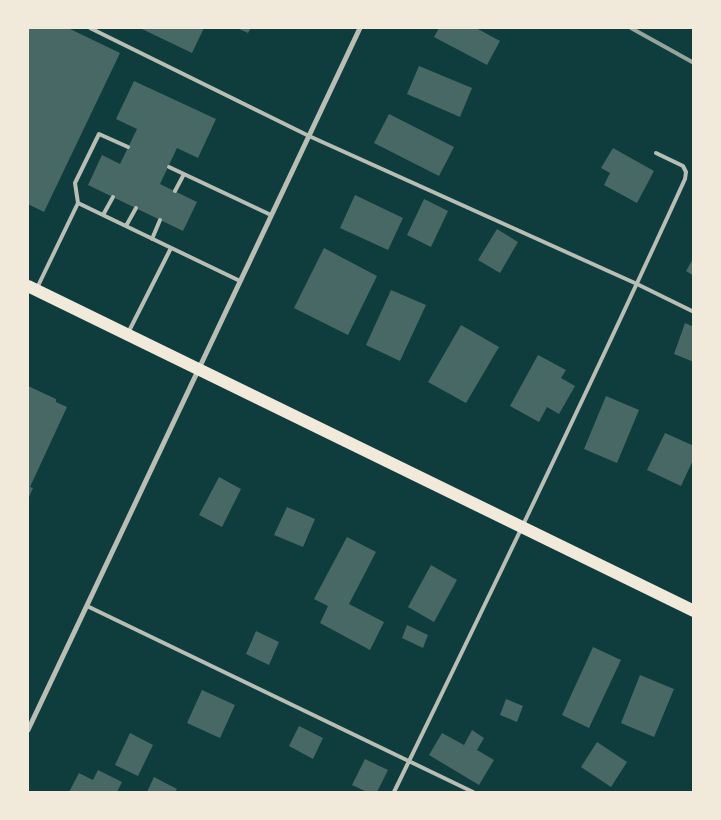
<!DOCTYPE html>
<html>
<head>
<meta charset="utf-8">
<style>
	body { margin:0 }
	#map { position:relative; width:721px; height:820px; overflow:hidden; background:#0f3d3e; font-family:Poppins,sans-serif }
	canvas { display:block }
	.frame { position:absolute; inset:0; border:29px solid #f1e9da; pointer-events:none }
</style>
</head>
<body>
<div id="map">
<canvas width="721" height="820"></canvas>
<div class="frame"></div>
</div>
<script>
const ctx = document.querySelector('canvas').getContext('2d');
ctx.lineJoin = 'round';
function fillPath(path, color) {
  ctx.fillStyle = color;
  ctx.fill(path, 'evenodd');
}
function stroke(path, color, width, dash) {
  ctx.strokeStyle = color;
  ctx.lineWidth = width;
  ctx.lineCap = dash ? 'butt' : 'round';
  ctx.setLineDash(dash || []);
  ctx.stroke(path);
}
fillPath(new Path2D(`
	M 28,28 L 68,28 L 120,53 L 44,212 L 28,204 Z
	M 140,28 L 204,28 L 192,53 Z
	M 237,28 L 251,28 L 248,33 Z
	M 439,28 L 476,28 L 500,41 L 487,65 L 434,37 Z
	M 419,66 L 472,88 L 460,117 L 407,94 Z
	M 134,81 L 216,119 L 198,158 L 177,148 L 160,184 L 197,202 L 183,231 L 88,185 L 102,155 L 120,164 L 137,129 L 116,119 Z
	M 389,114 L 454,147 L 439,176 L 374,143 Z
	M 613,148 L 654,171 L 637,203 L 604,185 L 610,173 L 601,168 Z
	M 355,195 L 403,218 L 388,250 L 340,228 Z
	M 424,199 L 448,211 L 431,247 L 407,235 Z
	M 497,229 L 518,242 L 500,273 L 478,260 Z
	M 324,248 L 377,276 L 348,335 L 294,308 Z
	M 694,257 L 694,276 L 686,271 Z
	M 391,290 L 426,305 L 400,361 L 366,345 Z
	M 685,323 L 694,327 L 694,362 L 674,354 Z
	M 461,325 L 499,347 L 466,403 L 428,382 Z
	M 538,355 L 566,370 L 561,378 L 575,386 L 559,414 L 547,407 L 539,422 L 510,406 Z
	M 28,386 L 56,399 L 56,402 L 67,407 L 30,487 L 33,488 L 28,499 Z
	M 606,396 L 639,410 L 617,463 L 584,449 Z
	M 665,433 L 694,446 L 694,458 L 681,486 L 647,470 Z
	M 219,477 L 241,489 L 222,527 L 199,515 Z
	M 287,507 L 315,519 L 303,547 L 274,535 Z
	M 347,537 L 376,552 L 349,604 L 384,622 L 370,650 L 320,623 L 328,606 L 314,599 Z
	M 431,565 L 457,580 L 434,622 L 408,607 Z
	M 407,625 L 428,635 L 423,648 L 402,638 Z
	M 256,631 L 279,642 L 269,665 L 246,654 Z
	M 593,647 L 621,660 L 589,728 L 562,715 Z
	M 640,675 L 674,689 L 654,737 L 621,723 Z
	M 202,690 L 235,705 L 220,738 L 187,723 Z
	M 506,699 L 523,706 L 517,722 L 500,715 Z
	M 299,726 L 323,738 L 313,759 L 289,746 Z
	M 472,730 L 484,738 L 477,750 L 494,760 L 479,785 L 429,755 L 442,733 L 464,745 Z
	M 130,733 L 153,745 L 138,776 L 115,765 Z
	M 597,742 L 627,762 L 611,787 L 581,767 Z
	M 365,759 L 388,770 L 377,792 L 367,792 L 352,785 Z
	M 98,770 L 122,782 L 117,792 L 69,792 L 79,773 L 93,780 Z
	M 154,777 L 177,789 L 175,792 L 147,792 Z`), '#486865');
stroke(new Path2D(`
	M 90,28 L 309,136 L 637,284 L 694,312
	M 169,167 L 271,215
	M 175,191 L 184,174
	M 78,203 L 75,183 L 99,134 L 128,147
	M 103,215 L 113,197
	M 126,226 L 136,208
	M 152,239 L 160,220
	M 37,288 L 78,203 L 240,281
	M 128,333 L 171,248
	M 87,606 L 473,792
	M 394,792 C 493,589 591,385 685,179 L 686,172 L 683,166 L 656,153`), '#b8beb3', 4);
stroke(new Path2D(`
	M 28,730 L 360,28`), '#b8beb3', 5);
stroke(new Path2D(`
	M 28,286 L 694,611`), '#f1e9da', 12);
stroke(new Path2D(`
	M 631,28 L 694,63`), '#97a49c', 4);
</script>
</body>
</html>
